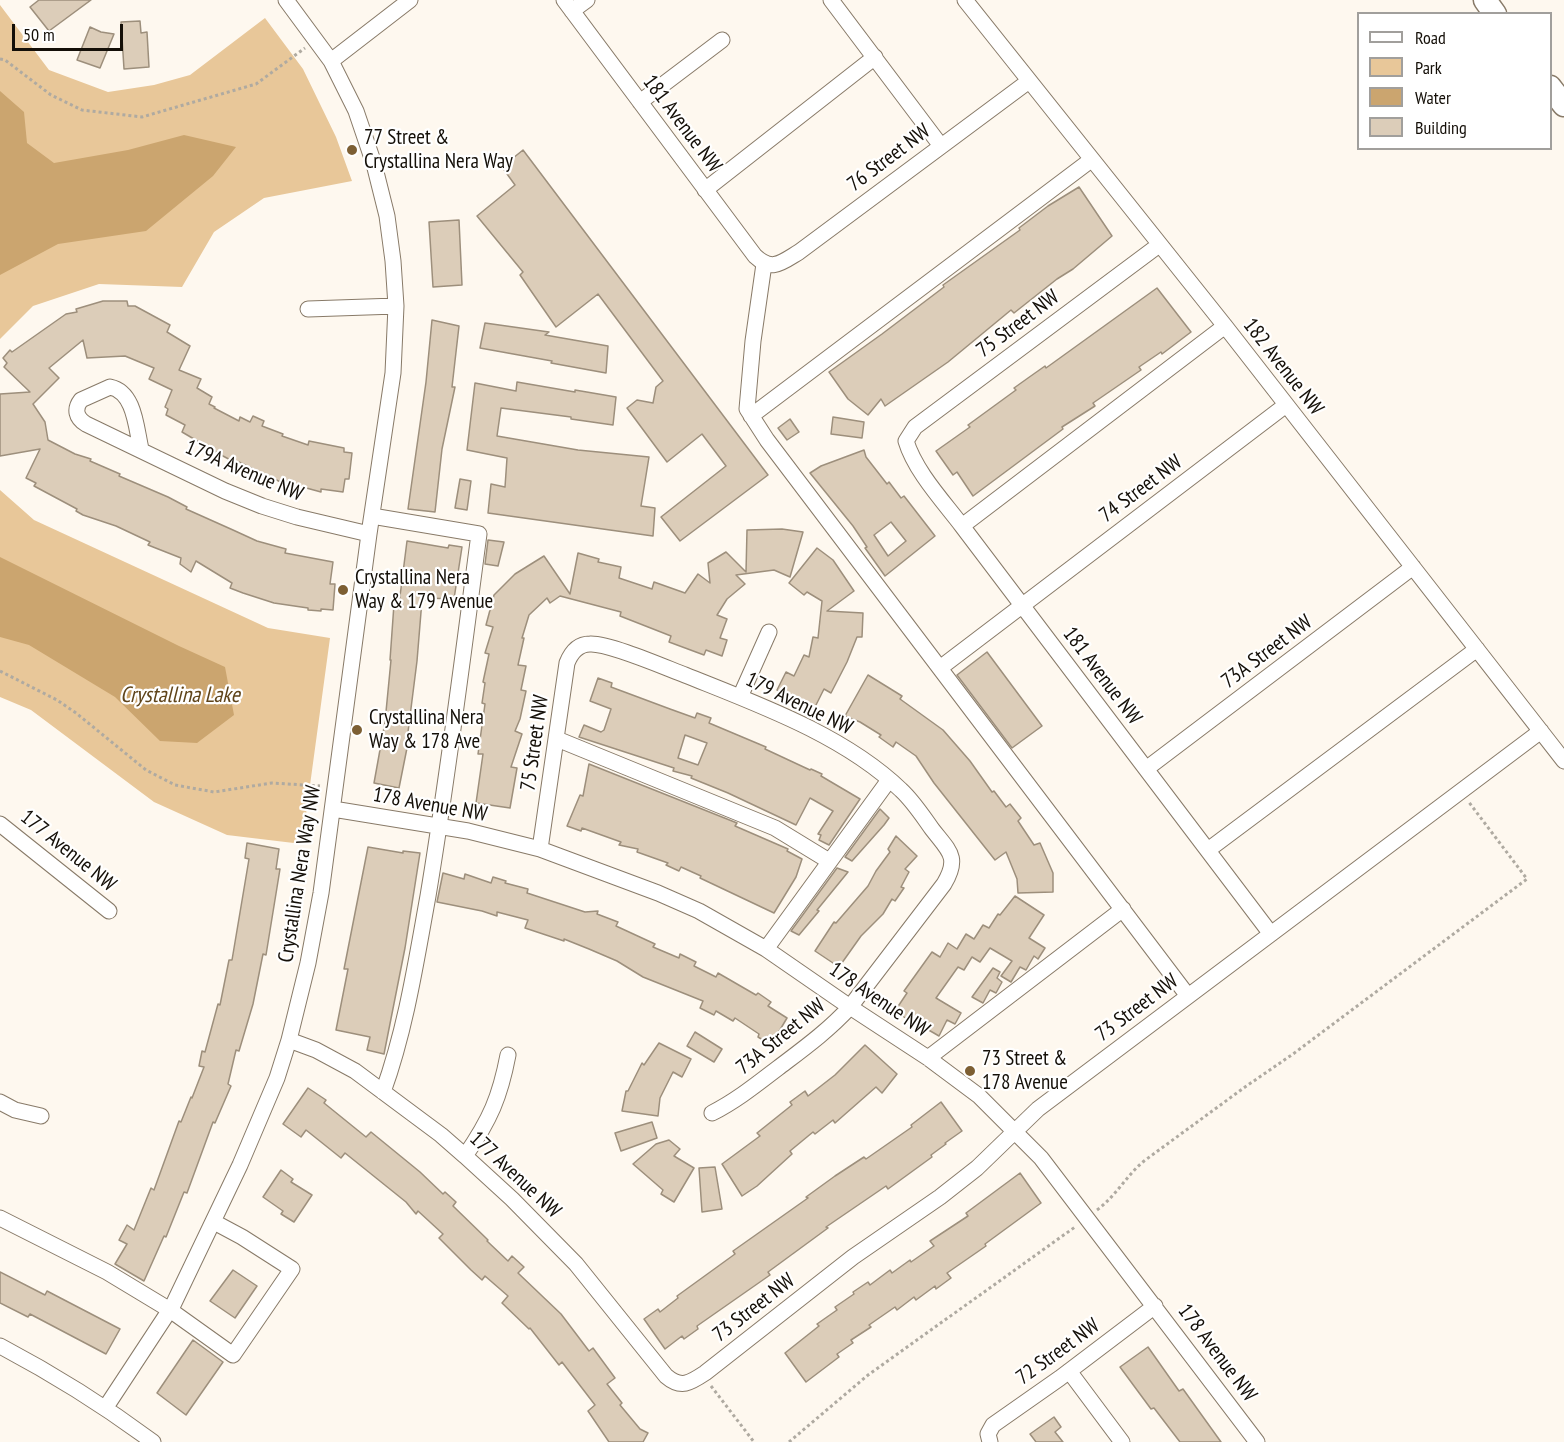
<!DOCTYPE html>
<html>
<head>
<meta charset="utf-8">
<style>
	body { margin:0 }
	#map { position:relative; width:1564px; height:1442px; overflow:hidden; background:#fef8ef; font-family:"PT Sans Narrow",sans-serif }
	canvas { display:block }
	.legend { position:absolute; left:1357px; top:12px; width:195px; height:138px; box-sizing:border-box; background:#fff; border:2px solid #a19f9c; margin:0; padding:8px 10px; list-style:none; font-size:18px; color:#140f08 }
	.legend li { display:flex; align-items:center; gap:12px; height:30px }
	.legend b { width:30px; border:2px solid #a19f9c }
	.scale { position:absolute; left:12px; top:24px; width:111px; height:27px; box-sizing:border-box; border:3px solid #140f08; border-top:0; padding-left:8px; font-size:18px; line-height:21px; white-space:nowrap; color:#140f08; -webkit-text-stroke:4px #fff; paint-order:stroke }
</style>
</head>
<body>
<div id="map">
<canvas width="1564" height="1442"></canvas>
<ul class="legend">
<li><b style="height:8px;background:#fff"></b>Road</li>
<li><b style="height:16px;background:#e8c799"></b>Park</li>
<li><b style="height:16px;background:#cba56f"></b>Water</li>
<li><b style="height:16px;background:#dccdb9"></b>Building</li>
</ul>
<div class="scale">50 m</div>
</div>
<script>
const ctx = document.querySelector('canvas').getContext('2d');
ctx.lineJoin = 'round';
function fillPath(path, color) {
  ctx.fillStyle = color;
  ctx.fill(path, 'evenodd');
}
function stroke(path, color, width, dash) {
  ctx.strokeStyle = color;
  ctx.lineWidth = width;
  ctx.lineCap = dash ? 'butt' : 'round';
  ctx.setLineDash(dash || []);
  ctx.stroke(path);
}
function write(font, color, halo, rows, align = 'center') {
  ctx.font = font + ' "PT Sans Narrow",sans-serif';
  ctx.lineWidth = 4.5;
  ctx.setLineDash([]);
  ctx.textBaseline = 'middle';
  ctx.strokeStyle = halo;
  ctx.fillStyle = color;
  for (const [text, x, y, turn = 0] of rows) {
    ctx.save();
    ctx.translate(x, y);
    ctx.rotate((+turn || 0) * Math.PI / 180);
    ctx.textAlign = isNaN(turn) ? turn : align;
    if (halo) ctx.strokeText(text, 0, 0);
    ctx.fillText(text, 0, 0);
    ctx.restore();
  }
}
fillPath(new Path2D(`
	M 0,5 L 49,70 L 108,92 L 154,85 L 190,75 L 265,18 L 303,69 L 336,137 L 352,181 L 264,198 L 214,232 L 182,287 L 99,284 L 33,306 L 0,339 Z
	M 0,490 L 34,520 L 268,628 L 330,638 L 302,844 L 227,835 L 154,802 L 31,710 L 0,697 Z`), '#e8c799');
fillPath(new Path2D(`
	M 0,91 L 24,112 L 27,143 L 54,163 L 128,150 L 184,135 L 236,147 L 213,176 L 146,231 L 58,244 L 0,275 Z
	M 0,557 L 179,646 L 225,667 L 234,715 L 197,743 L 160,741 L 115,697 L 29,645 L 0,637 Z`), '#cba56f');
const building = new Path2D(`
	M 39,0 L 91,0 L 49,31 L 30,7 Z
	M 140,21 L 141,33 L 147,32 L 149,67 L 124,69 L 121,22 Z
	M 90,27 L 101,32 L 114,34 L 100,68 L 77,60 Z
	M 523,150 L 768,475 L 680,541 L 661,517 L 726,466 L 702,434 L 667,462 L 627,408 L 637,400 L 653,403 L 656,387 L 663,381 L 598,294 L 556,327 L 520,275 L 523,272 L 477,216 L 515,185 L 502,167 Z
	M 1079,187 L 1112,236 L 1073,269 L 1057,279 L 1014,313 L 1011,310 L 948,362 L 885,406 L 881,399 L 868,415 L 848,399 L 829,372 L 882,334 L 944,287 L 943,285 L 1020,230 L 1019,228 L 1048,206 Z
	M 459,220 L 462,285 L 433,287 L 429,222 Z
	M 1157,288 L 1191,332 L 1162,354 L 1161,352 L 1139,367 L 1141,370 L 1093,403 L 1095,406 L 1062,427 L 1063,429 L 973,496 L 957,472 L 953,475 L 936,451 L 970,427 L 968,425 L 1016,390 L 1014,388 L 1028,378 L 1045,366 L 1046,368 Z
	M 103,301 L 127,301 L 128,306 L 135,306 L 170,325 L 167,332 L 190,346 L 179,370 L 201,379 L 197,388 L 212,397 L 209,404 L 215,407 L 214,408 L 239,421 L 240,417 L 250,422 L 253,416 L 264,421 L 262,426 L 283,434 L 282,436 L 308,445 L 309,441 L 344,448 L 344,452 L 352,453 L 349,479 L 345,479 L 343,492 L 321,489 L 321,492 L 288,483 L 287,485 L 239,462 L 238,464 L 223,456 L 182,432 L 185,425 L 166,415 L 168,409 L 165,407 L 172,390 L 149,379 L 154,368 L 125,356 L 87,358 L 83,340 L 49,368 L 59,378 L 33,404 L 45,422 L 48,440 L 75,454 L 91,459 L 90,461 L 120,474 L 119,476 L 168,497 L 187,507 L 186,509 L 233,530 L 257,541 L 286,549 L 285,553 L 333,562 L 330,584 L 335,584 L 333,610 L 321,609 L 321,611 L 308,610 L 308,608 L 274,603 L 243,593 L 230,588 L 232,583 L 196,561 L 191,572 L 180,564 L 181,558 L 148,545 L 150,542 L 116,526 L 83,515 L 76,511 L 77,509 L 34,486 L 36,483 L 26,478 L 40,449 L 0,456 L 0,394 L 30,392 L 4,367 L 7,363 L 3,358 L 10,350 L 12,352 L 66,314 L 77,312 L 76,309 Z
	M 432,320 L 459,326 L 452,387 L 455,387 L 442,449 L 435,512 L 408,509 L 426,382 Z
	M 485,323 L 549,332 L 545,335 L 608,346 L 606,373 L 551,363 L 552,361 L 480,348 Z
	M 517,382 L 575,392 L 575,390 L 616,397 L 613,425 L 571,419 L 571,417 L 501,408 L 497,436 L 578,450 L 649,457 L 641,506 L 655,508 L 653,536 L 488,513 L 491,484 L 505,487 L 507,458 L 467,450 L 475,383 L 516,391 Z
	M 833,417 L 864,422 L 862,438 L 831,434 Z
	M 790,419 L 799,432 L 787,440 L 778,428 Z
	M 864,450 L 866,457 L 887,484 L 889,482 L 901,498 L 904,496 L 935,536 L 885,576 L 865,548 L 867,547 L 853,526 L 810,473 L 821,466 ZM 891,522 L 906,541 L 888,556 L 874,535 Z
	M 460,479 L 471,481 L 467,510 L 455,508 Z
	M 782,529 L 803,532 L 790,577 L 774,570 L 736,575 L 745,584 L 727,599 L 717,615 L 727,619 L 720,638 L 727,640 L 722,656 L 706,650 L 704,655 L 669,642 L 671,636 L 620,616 L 621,612 L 560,596 L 550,603 L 547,598 L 529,615 L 522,638 L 524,638 L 518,665 L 526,666 L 521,690 L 526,691 L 520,719 L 515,731 L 522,734 L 511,767 L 517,768 L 510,808 L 476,803 L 483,754 L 478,754 L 485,704 L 482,703 L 485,683 L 483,682 L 489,654 L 485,653 L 493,627 L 486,625 L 494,595 L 515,574 L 544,556 L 570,594 L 578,553 L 599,559 L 598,562 L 621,567 L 619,578 L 652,589 L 654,582 L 685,593 L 698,574 L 710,583 L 708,563 L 726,552 L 746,572 L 747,530 Z
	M 488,540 L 504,542 L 498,566 L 485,564 Z
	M 407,541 L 448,548 L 449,545 L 462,547 L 454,599 L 426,598 L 426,600 L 422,600 L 417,661 L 408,732 L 410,733 L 399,788 L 374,783 L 385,722 L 391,660 L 390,660 L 394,604 L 399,604 Z
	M 817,548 L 833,560 L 854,591 L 827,611 L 863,613 L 862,637 L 857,637 L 847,662 L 831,693 L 824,689 L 813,711 L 777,690 L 786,672 L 794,676 L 804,655 L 809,657 L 813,637 L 818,638 L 822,601 L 807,592 L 804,595 L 789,583 Z
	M 987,652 L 1042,726 L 1012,748 L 957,675 Z
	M 868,675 L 902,696 L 900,699 L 943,730 L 970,761 L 992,792 L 994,791 L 1006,807 L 1010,804 L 1021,818 L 1018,821 L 1034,845 L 1040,843 L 1053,873 L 1053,892 L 1018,893 L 1017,879 L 1006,852 L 995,860 L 934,783 L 916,756 L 896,742 L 893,747 L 879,737 L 881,735 L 860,722 L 845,716 Z
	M 598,678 L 612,683 L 611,687 L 670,709 L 695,718 L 697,713 L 711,718 L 709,723 L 766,747 L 765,749 L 810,770 L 811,769 L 822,774 L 821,776 L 860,799 L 829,845 L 819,840 L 821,835 L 818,834 L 833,811 L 810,798 L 796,825 L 728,793 L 691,778 L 692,776 L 673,771 L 674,768 L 579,737 L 584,725 L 601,732 L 604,730 L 611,709 L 590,701 ZM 685,735 L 707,743 L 698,765 L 678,758 Z
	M 589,764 L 737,823 L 735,826 L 788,849 L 787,851 L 802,859 L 796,877 L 774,913 L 700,878 L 701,876 L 681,867 L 679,871 L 666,865 L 668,863 L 637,852 L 638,849 L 619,845 L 621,842 L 582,828 L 581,831 L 567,826 L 580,795 L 583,796 Z
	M 880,809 L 889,818 L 884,825 L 852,861 L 845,857 Z
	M 896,836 L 917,856 L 905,869 L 909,872 L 901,887 L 904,888 L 895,901 L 892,899 L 883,914 L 861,936 L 839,967 L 815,951 L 834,922 L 836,923 L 868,886 L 876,871 L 890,852 L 888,849 Z
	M 247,843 L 279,849 L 276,869 L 280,869 L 266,955 L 263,954 L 253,1004 L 239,1051 L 236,1050 L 228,1084 L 231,1086 L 215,1123 L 213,1122 L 187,1193 L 184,1192 L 166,1237 L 164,1236 L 144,1281 L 115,1264 L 127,1244 L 119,1240 L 127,1225 L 134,1230 L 151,1188 L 154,1190 L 179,1121 L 181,1122 L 191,1097 L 192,1098 L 204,1067 L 199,1066 L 202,1051 L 205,1052 L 218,1004 L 220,1005 L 229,960 L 232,960 L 249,859 L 245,858 Z
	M 368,847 L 403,853 L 403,851 L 420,853 L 405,948 L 384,1054 L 367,1050 L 370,1037 L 336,1030 L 348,969 L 344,969 Z
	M 837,868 L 848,872 L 817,910 L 819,911 L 799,935 L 791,931 Z
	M 443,873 L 464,879 L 465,874 L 491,883 L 493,877 L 506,881 L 505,883 L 528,889 L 527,893 L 585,912 L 598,911 L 597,914 L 618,922 L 616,926 L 655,944 L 653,947 L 679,958 L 680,954 L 696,962 L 694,966 L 716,977 L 718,973 L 756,995 L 758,993 L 771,1002 L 768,1006 L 787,1018 L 771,1045 L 758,1037 L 759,1034 L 735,1018 L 733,1021 L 716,1011 L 714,1015 L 700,1008 L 703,1001 L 643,977 L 617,961 L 589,949 L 564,939 L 564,941 L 525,928 L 528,920 L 497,912 L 497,916 L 482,911 L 437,902 Z
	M 1015,896 L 1044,915 L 1029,938 L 1045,948 L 1038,959 L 1034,956 L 1026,970 L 1020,967 L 1011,982 L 1001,976 L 1012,961 L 990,948 L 980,962 L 972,957 L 964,970 L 958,967 L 936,998 L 961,1013 L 955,1024 L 947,1020 L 939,1036 L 920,1025 L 919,1027 L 895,1011 L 907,993 L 904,991 L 932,952 L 940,957 L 948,943 L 957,949 L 966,934 L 974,939 L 983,925 L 989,928 L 998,914 L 1000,915 Z
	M 993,968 L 1000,972 L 997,978 L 1002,982 L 996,993 L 990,990 L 983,1003 L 972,997 Z
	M 695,1032 L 722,1049 L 714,1062 L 687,1046 Z
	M 659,1043 L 691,1059 L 682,1077 L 673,1072 L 660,1098 L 658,1116 L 622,1111 L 626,1091 L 628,1091 L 642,1063 L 644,1065 Z
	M 865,1045 L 897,1074 L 882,1093 L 876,1087 L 835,1123 L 833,1120 L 815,1134 L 813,1132 L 790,1151 L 792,1154 L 757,1186 L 742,1196 L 722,1164 L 760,1136 L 757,1133 L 792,1105 L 790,1102 L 805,1091 L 808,1096 L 835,1075 Z
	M 308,1088 L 326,1100 L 324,1103 L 366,1137 L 371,1132 L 420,1172 L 443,1194 L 445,1192 L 456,1202 L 453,1206 L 488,1240 L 487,1241 L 508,1261 L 512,1256 L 524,1267 L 518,1273 L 561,1314 L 589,1351 L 593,1348 L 615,1378 L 607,1384 L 622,1403 L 620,1405 L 640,1429 L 648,1433 L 643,1442 L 609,1442 L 588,1411 L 595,1405 L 562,1362 L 559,1365 L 530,1328 L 529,1329 L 502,1303 L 508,1296 L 485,1276 L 482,1280 L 471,1270 L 439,1238 L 443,1234 L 418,1211 L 416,1214 L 406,1202 L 345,1153 L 341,1158 L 306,1130 L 301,1137 L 283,1124 Z
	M 941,1102 L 962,1131 L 945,1143 L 946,1144 L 931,1155 L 932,1157 L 888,1189 L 886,1186 L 826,1227 L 828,1228 L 768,1272 L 770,1275 L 697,1326 L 698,1329 L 684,1339 L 682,1336 L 665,1349 L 644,1319 L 658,1309 L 660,1312 L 678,1298 L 677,1296 L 735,1254 L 733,1251 L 808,1198 L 806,1197 L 835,1176 L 864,1157 L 866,1159 L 912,1127 L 911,1125 Z
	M 652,1122 L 657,1138 L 621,1151 L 615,1133 Z
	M 669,1140 L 680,1149 L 674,1156 L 694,1168 L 674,1202 L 661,1194 L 663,1190 L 633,1164 L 656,1144 Z
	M 715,1167 L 722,1209 L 702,1212 L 699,1168 Z
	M 281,1170 L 293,1179 L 291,1182 L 312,1195 L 294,1222 L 281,1214 L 283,1211 L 263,1197 Z
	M 1020,1173 L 1041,1203 L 985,1244 L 986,1246 L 947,1273 L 951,1278 L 936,1289 L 935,1286 L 916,1300 L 914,1297 L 897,1310 L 895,1307 L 869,1325 L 871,1327 L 851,1340 L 853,1343 L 837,1354 L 839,1357 L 806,1382 L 785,1353 L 819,1326 L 817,1324 L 837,1310 L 835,1307 L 854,1294 L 853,1292 L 868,1282 L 870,1285 L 890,1270 L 892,1273 L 910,1260 L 911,1262 L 934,1246 L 930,1241 L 968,1216 L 966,1213 Z
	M 233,1270 L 257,1286 L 235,1318 L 210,1301 Z
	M 0,1272 L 45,1295 L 47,1291 L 120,1329 L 106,1354 L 30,1314 L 28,1317 L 0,1303 Z
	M 193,1340 L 223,1362 L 186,1415 L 157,1393 Z
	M 1148,1347 L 1179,1391 L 1183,1389 L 1221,1442 L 1180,1442 L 1154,1408 L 1151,1409 L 1120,1367 Z
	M 1054,1417 L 1061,1427 L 1055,1432 L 1063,1442 L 1036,1442 L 1030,1434 Z`);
fillPath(building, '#dccdb9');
stroke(building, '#9d8f7c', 1.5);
const minor = new Path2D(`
	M 564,0 L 755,256 C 772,272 781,263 799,252 L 1029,81
	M 831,0 L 941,146
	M 965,0 L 1225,326 L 1564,761
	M 572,11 L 587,0
	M 331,61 L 410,0
	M 640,102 L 722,40
	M 705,190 L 875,57
	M 1159,245 L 915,427 L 906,441 C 915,471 943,501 962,526 L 1271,934
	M 764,264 L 753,341 L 747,409 L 767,440 L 1188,996
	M 308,309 L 396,306
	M 751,416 L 1091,160
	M 141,449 C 136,428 135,392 110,387 L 81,400 C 74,409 76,418 86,424 L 225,491 L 262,506 L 297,517 L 369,534
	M 372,516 L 479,534 C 463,655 448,776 428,896 C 416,962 406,1028 383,1092
	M 962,526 L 1225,326
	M 940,668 L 1286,405
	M 740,697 L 769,632
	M 557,739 L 775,828 L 829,861
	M 1146,769 L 1413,567
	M 333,809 L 468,831 L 540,849 L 658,893 L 699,911 L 766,949 L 850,1007 L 928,1058 L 979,1096 L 1041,1158 L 1257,1442
	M 0,824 L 109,911
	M 540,849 L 567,663 C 571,653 578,644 590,644 C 609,643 664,667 685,675 C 757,704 844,735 901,790 C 913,801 922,815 932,829 C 949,851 960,857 944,884 L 850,1007 C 828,1031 803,1049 778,1068 C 757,1084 736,1101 712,1113
	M 1208,850 L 1477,649
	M 766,949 L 889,780
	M 289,1040 L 316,1050 L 355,1071 L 441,1135 L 465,1156 L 512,1199 L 576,1264 L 666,1376 C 681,1389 690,1383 705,1373 L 853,1257 L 940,1197 L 977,1168 L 1038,1109 L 1541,731
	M 928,1058 L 1123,909
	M 0,1102 L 15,1110 L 41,1116
	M 465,1156 C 490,1120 500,1097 508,1055
	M 0,1218 L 107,1272 L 170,1310 L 233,1355 L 292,1269 L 242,1237 L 214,1222
	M 0,1346 C 55,1375 103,1405 153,1442
	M 1069,1371 L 1122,1442
	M 106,1407 L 173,1305 L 240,1165 L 277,1078 L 289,1040 L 308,963 L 321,893 L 369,534 L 393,373 L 396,306 L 393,261 L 387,216 L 374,164 L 356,111 L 331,61 L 286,0
	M 990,1442 L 988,1434 L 993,1425 L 1060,1378 L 1155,1306`);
const highway = new Path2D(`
	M 1485,0 L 1495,14
	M 1550,87 L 1564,105`);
stroke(minor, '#887a68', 17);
stroke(highway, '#887a68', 25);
stroke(new Path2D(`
	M 0,59 L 5,60 L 51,95 L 82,110 L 142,117 L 256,84 L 305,48
	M 0,671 L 57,700 L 76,713 L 146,770 L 175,785 L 214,792 L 272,783 L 320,786
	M 1097,1210 C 1116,1196 1126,1176 1144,1161 L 1245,1087 L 1293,1054 L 1527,879 L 1468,801
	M 711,1386 L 754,1442
	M 789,1442 L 868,1375 L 1075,1227`), '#afaaa1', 3, [3, 3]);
stroke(minor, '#fff', 15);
stroke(highway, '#fff', 22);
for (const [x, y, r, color] of [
	[352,150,6,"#7d5f33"],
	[343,590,6,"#7d5f33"],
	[357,730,6,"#7d5f33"],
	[970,1071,6,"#7d5f33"]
]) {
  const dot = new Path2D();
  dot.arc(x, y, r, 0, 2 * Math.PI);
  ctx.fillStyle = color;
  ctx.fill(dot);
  stroke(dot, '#fff', 2);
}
write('21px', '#140f08', '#fff', [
	["181 Avenue NW",682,124,53],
	["76 Street NW",889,158,-37],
	["75 Street NW",1018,324,-37],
	["182 Avenue NW",1283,367,52],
	["179A Avenue NW",244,471,23],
	["74 Street NW",1141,489,-37],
	["73A Street NW",1267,652,-37],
	["181 Avenue NW",1102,676,53],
	["179 Avenue NW",799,704,26],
	["75 Street NW",535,743,-82],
	["178 Avenue NW",430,805,10],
	["177 Avenue NW",68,851,39],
	["Crystallina Nera Way NW",300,874,-81],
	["178 Avenue NW",879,1000,34],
	["73 Street NW",1137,1008,-37],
	["73A Street NW",781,1037,-39],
	["177 Avenue NW",515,1175,43],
	["73 Street NW",754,1308,-38],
	["72 Street NW",1058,1352,-36],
	["178 Avenue NW",1217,1353,53]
]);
write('21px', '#140f08', '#fff', [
	["77 Street &",364,138],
	["Crystallina Nera Way",364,162],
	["Crystallina Nera",355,578],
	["Way & 179 Avenue",355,602],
	["Crystallina Nera",369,718],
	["Way & 178 Ave",369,742],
	["73 Street &",982,1059],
	["178 Avenue",982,1083]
], 'left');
write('italic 22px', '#5f441a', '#fff', [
	["Crystallina Lake",180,696]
]);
</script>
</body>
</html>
